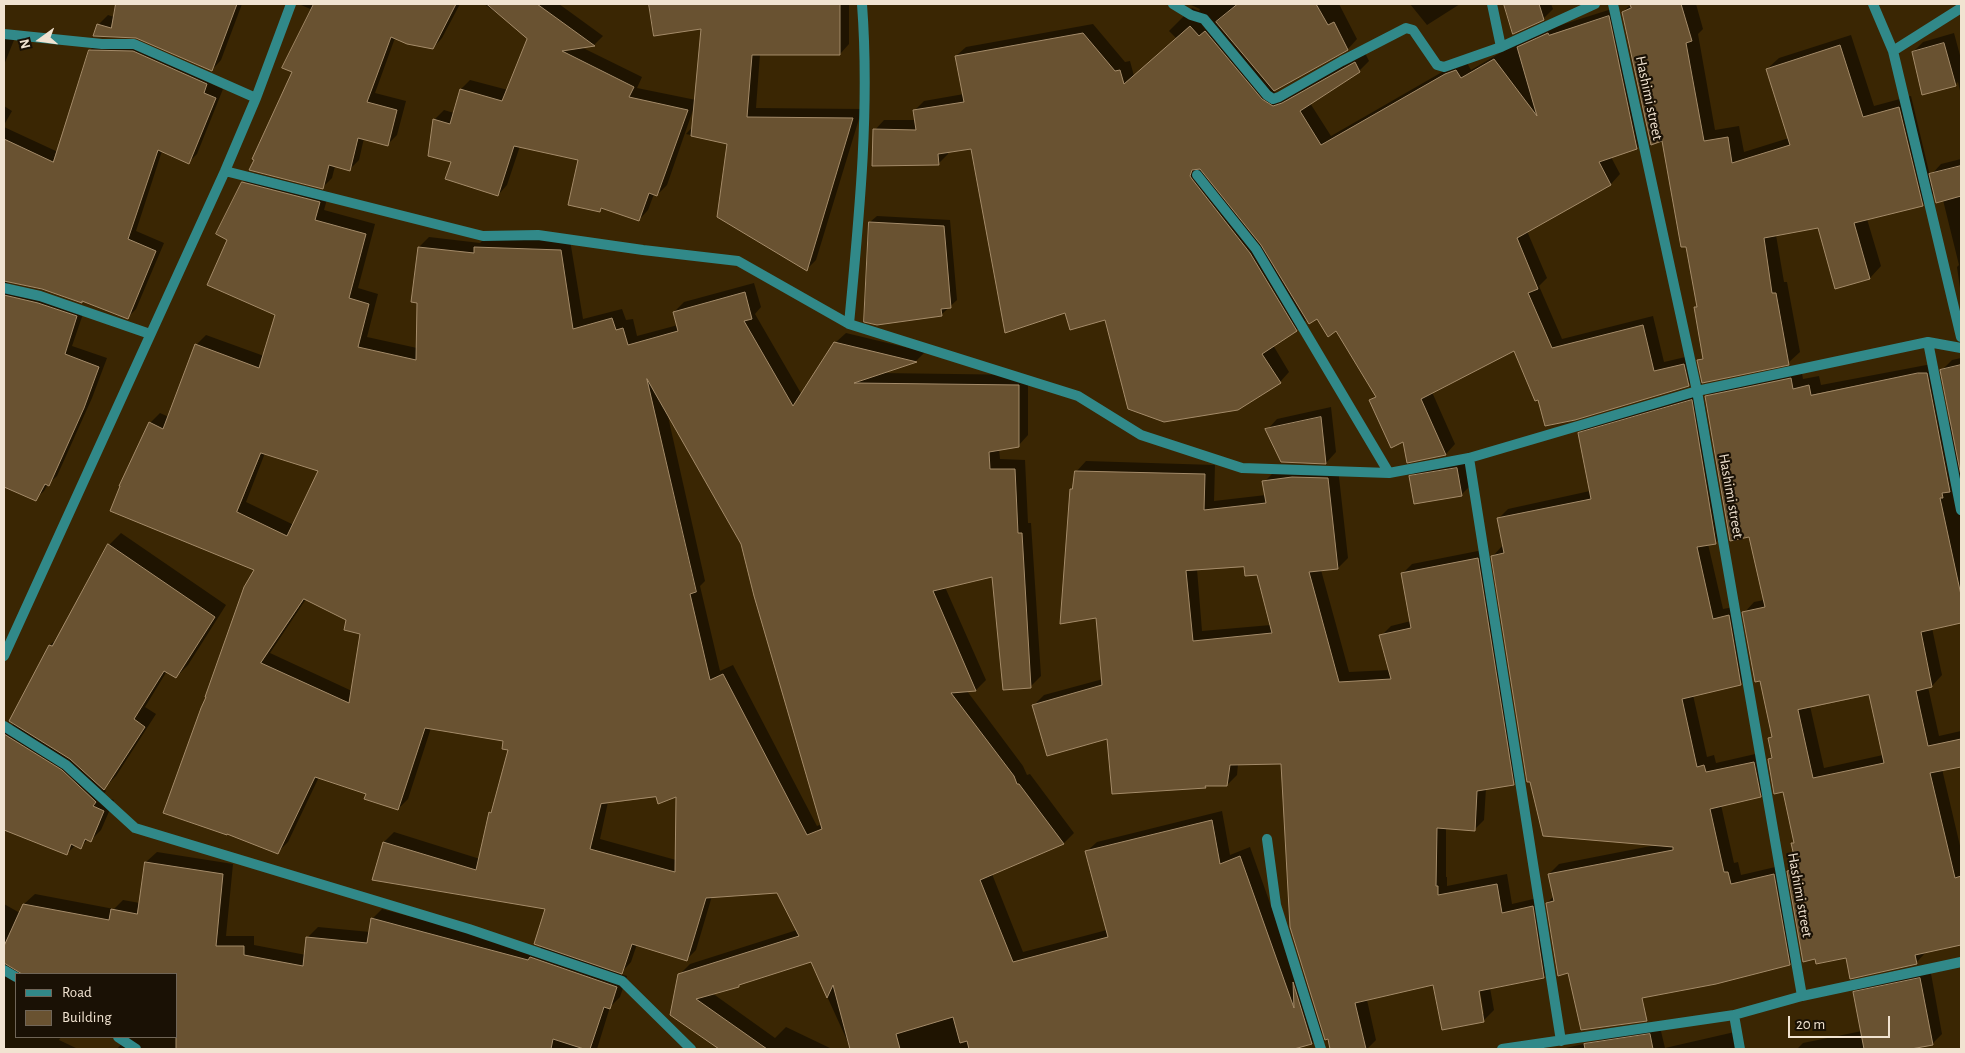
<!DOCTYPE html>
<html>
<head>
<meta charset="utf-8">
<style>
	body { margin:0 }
	#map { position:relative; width:1965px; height:1053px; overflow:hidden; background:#3a2603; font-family:"Alegreya Sans",sans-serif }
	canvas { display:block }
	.frame { position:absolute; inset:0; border:5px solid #f1e3d1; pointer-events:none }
	.legend { position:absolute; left:15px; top:973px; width:162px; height:65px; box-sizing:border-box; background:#1a1105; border:1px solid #706557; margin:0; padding:6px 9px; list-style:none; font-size:15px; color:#f1e3d1 }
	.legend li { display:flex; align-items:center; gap:10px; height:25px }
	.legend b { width:25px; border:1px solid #706557 }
	.north { position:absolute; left:15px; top:15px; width:50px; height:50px; -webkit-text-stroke:4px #1a1105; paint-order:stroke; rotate:256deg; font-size:14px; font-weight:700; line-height:20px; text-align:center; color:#f1e3d1 }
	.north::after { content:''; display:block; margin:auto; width:18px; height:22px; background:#f1e3d1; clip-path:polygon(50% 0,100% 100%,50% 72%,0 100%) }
	.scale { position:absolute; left:1788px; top:1016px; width:102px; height:22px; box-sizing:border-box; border:2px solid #f1e3d1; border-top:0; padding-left:6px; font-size:15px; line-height:18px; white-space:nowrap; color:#f1e3d1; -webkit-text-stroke:4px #1a1105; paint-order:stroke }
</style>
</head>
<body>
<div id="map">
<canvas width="1965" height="1053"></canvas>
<div class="frame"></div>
<ul class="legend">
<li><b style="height:6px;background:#318989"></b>Road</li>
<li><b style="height:14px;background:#695231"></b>Building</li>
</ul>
<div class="north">N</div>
<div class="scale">20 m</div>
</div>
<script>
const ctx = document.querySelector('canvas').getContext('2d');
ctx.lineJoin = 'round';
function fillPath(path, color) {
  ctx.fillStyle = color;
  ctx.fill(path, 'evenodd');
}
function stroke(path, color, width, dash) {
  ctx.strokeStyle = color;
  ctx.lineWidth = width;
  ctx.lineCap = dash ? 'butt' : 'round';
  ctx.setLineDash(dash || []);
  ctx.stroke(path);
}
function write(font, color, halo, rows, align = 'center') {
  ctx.font = font + ' "Alegreya Sans",sans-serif';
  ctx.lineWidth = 4.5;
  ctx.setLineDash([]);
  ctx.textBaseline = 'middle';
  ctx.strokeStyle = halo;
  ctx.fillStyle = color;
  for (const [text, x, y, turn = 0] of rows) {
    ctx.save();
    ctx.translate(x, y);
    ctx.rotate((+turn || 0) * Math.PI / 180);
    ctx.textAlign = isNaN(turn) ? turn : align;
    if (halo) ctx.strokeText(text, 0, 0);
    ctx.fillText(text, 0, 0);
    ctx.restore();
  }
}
fillPath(new Path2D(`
	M 117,4 L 242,4 L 221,60 L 212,70 L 137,36 L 98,25 L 108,15 L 114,17 Z
	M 302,4 L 460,4 L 442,38 L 433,48 L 395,38 L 375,93 L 406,101 L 397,135 L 388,144 L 364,138 L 359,160 L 349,170 L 335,166 L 332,178 L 323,187 L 294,72 L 313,10 L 301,5 Z
	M 484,4 L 559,4 L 603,36 L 594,45 L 581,47 L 642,77 L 637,88 L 696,100 L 702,28 L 655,35 L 650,4 L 849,4 L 849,44 L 840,54 L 760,54 L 756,108 L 862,109 L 816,260 L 807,269 L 728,143 L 686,134 L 700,119 L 693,110 L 667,185 L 657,195 L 654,194 L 648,210 L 639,220 L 603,207 L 600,211 L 579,159 L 520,146 L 507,185 L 498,195 L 452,161 L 434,120 L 444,110 L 454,113 L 461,89 L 470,80 L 508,90 L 528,39 L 507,20 Z
	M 1189,4 L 1339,4 L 1357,39 L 1348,49 L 1273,91 L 1282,97 L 1365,53 L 1369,61 L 1359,71 L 1310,103 L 1331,136 L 1456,64 L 1466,61 L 1471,70 L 1517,43 L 1558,24 L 1558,26 L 1618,7 L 1647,138 L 1637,148 L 1611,157 L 1620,174 L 1611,184 L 1527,231 L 1547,278 L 1539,286 L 1562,339 L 1653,316 L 1664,362 L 1694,355 L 1698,375 L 1688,385 L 1539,398 L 1515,349 L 1432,392 L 1455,444 L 1446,454 L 1408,461 L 1404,441 L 1371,401 L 1376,395 L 1336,330 L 1317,317 L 1307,319 L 1296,330 L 1273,345 L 1289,372 L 1280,382 L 1105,318 L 1066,311 L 972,148 L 948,151 L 948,154 L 938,164 L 875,130 L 884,120 L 916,120 L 914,111 L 924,101 L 964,94 L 956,56 L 966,47 L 1093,24 L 1125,62 L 1130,61 L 1134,76 L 1177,39 L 1169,31 L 1192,8 L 1199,11 L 1200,9 Z
	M 1410,4 L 1460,4 L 1427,25 Z
	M 1505,4 L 1551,4 L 1553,9 L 1543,19 L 1513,32 Z
	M 1631,4 L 1696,4 L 1703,29 L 1698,34 L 1715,130 L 1739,126 L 1744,152 L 1789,138 L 1767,69 L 1779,58 L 1851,35 L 1874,106 L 1911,96 L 1930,176 L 1941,164 L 1961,159 L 1961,295 L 1957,267 L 1959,265 L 1943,200 L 1935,192 L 1922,205 L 1867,219 L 1881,266 L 1870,278 L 1836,287 L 1819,227 L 1776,235 L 1784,282 L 1787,282 L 1800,352 L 1788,363 L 1699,361 L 1704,356 L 1695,308 L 1698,305 L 1687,245 L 1663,139 L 1623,12 Z
	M 1954,33 L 1961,59 L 1961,95 L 1958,82 L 1955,85 L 1913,52 L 1923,42 Z
	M 4,36 L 14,40 L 4,65 Z
	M 99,42 L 141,43 L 215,75 L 212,84 L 223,89 L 197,154 L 189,162 L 162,151 L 136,231 L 164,243 L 136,309 L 127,318 L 83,300 L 4,280 L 4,127 L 58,152 L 90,50 Z
	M 4,106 L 12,111 L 4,125 Z
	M 254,173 L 329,192 L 324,210 L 375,224 L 358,288 L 378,294 L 367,337 L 417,348 L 419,247 L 429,237 L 480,243 L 485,238 L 570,240 L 583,319 L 622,309 L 626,320 L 633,319 L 637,336 L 678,325 L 674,312 L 684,302 L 754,283 L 761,307 L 755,314 L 802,395 L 835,343 L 846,333 L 925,352 L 916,361 L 880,373 L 1028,375 L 1028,435 L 1018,446 L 999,449 L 1000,459 L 1025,460 L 1028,523 L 1031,523 L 1041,676 L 1031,686 L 993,576 L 945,587 L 986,680 L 976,690 L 967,691 L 1023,766 L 1027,775 L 1030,774 L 1074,833 L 1064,843 L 992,874 L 1023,952 L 1107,930 L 1086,852 L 1097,842 L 1222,811 L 1230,855 L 1250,847 L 1297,979 L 1303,974 L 1322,1033 L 1312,1043 L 1290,1049 L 851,1049 L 811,961 L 742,983 L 739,986 L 712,993 L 775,1038 L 786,1027 L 832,1049 L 731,1049 L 711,1042 L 680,974 L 690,964 L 797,930 L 777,892 L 712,896 L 696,950 L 686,960 L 637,944 L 631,962 L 620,974 L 627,976 L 620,997 L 610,1007 L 597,1049 L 117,1049 L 128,1037 L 176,1037 L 176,974 L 16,974 L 16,1037 L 61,1037 L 59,1040 L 78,1049 L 4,1049 L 4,904 L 20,913 L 24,904 L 35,894 L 114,909 L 123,900 L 140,903 L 146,862 L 157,852 L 233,864 L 226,936 L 254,936 L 254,945 L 306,955 L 307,938 L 318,927 L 370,932 L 372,919 L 382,909 L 538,950 L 543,945 L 546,908 L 373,879 L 384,842 L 394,832 L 480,859 L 490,813 L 494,809 L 510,749 L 504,740 L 431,728 L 408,799 L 398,809 L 368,793 L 319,777 L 288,842 L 278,852 L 227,833 L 256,570 L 150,423 L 160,413 L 169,417 L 196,345 L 206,335 L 264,356 L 276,315 L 228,239 L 243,183 ZM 667,412 L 742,543 L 822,824 L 817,826 L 733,665 L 720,671 L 700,586 L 705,581 ZM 265,453 L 320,471 L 294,525 L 246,502 ZM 306,599 L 348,619 L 362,633 L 352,691 L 270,653 ZM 677,795 L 676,860 L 600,839 L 608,802 Z
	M 877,216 L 950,220 L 957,300 L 941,315 L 870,222 Z
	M 4,280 L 11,287 L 85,308 L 72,346 L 107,358 L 92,398 L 57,476 L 48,484 L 44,491 L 35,499 L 4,486 Z
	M 1961,358 L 1961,622 L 1932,628 L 1942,675 L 1932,686 L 1928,687 L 1939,736 L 1961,731 L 1961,765 L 1942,769 L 1961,850 L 1961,944 L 1927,951 L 1916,963 L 1847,956 L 1789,871 L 1797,863 L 1793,844 L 1795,842 L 1784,791 L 1769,759 L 1773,755 L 1769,738 L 1773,735 L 1744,613 L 1754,602 L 1764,600 L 1750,536 L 1706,397 L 1717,386 L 1801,368 L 1803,379 L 1819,376 L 1821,385 L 1937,363 L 1949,423 L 1952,422 L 1942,370 L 1952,360 ZM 1870,694 L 1883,755 L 1824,768 L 1810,706 Z
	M 1702,390 L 1726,532 L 1716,542 L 1708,544 L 1723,609 L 1739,606 L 1751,674 L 1740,684 L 1693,695 L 1707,757 L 1714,755 L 1716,763 L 1764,752 L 1770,786 L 1760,796 L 1721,805 L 1734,863 L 1738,862 L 1741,875 L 1784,865 L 1799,954 L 1789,964 L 1569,972 L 1547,903 L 1554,896 L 1549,874 L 1559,864 L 1656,845 L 1493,556 L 1503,545 L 1498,519 L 1508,509 L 1590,491 L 1579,434 L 1590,423 Z
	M 1331,407 L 1336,452 L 1326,463 L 1282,461 L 1267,430 L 1277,419 Z
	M 1467,458 L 1472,484 L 1462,494 L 1411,477 L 1421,466 Z
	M 1086,461 L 1215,465 L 1214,501 L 1266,495 L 1264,482 L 1274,472 L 1338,468 L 1348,558 L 1338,568 L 1321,570 L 1349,672 L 1390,670 L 1381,636 L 1391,626 L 1411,621 L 1402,574 L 1412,564 L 1488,549 L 1523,773 L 1513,783 L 1486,788 L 1484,820 L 1474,830 L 1446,827 L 1446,877 L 1447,877 L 1447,886 L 1507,874 L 1512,904 L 1542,897 L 1554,967 L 1544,977 L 1490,988 L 1494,1010 L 1484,1020 L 1434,983 L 1367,1000 L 1376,1040 L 1367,1049 L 1332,1049 L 1282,763 L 1238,764 L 1237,775 L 1227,785 L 1207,785 L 1205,786 L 1109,737 L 1034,705 L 1044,695 L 1103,679 L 1098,616 L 1073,488 L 1076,472 ZM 1245,566 L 1258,574 L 1271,625 L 1202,631 L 1197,569 ZM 1479,985 L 1484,1014 L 1482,1014 L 1476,986 Z
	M 121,533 L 226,605 L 188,665 L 176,677 L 167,671 L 145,707 L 156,714 L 116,776 L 103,789 L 106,791 L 102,796 L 114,800 L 101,830 L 91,840 L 88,839 L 81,847 L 76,845 L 66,854 L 4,829 L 4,733 L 15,722 L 11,720 L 50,645 L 59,637 L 109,545 Z
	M 1930,968 L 1942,1034 L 1932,1044 L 1918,1046 L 1919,1049 L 1797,1049 L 1803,1043 L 1862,1031 L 1854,993 L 1864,982 Z
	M 1660,1027 L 1665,1048 L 1739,1031 L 1743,1049 L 1561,1049 Z`), '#0007');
const building = new Path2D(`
	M 116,4 L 237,4 L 212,71 L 136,38 L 93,36 L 97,24 L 111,28 Z
	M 314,4 L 456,4 L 433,49 L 407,44 L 391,37 L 367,102 L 397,110 L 388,146 L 358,138 L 350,171 L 329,165 L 323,189 L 249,170 L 254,160 L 252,159 L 292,72 L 282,68 Z
	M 487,4 L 537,4 L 595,46 L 562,51 L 634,87 L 629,97 L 688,110 L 657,196 L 649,193 L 639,221 L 601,208 L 600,212 L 568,205 L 578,160 L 514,146 L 498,196 L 445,179 L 451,162 L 428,156 L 433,119 L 450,124 L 460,89 L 502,101 L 527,39 Z
	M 649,4 L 840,4 L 840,55 L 752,55 L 747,117 L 853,118 L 807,271 L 717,217 L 727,144 L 691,136 L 701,29 L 654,36 Z
	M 1238,4 L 1316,4 L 1328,25 L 1334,22 L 1348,50 L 1274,91 L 1216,22 Z
	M 1504,4 L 1539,4 L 1544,20 L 1513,34 Z
	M 1630,4 L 1681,4 L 1692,41 L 1686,43 L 1704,141 L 1728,137 L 1732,163 L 1790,145 L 1766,69 L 1840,45 L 1863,117 L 1899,107 L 1923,206 L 1854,223 L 1870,279 L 1835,289 L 1818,228 L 1764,238 L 1772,293 L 1776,293 L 1789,365 L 1702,383 L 1697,360 L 1703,359 L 1694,307 L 1697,307 L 1686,247 L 1681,247 L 1662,141 L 1651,145 L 1622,12 L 1631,8 Z
	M 1609,16 L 1637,149 L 1599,162 L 1611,185 L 1517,238 L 1538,289 L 1528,293 L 1552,348 L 1643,325 L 1654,371 L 1684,364 L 1689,386 L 1575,420 L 1545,426 L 1538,400 L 1535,401 L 1514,351 L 1421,399 L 1446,455 L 1407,463 L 1403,442 L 1391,448 L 1369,400 L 1376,397 L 1336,331 L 1328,337 L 1317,319 L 1309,324 L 1261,245 L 1200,169 L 1192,170 L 1190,176 L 1192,179 L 1250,253 L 1297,331 L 1262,354 L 1281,383 L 1238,410 L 1164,422 L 1128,409 L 1105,320 L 1070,330 L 1065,313 L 1005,333 L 971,149 L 938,154 L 939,165 L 872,166 L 873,129 L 916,130 L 913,110 L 964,102 L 955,56 L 1083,33 L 1115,71 L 1120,70 L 1124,84 L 1190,26 L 1199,36 L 1205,31 L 1262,99 L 1273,106 L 1282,103 L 1355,62 L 1360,72 L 1300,111 L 1321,145 L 1445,74 L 1456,70 L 1461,78 L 1494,59 L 1537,116 L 1517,47 L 1548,33 L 1549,35 Z
	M 1944,43 L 1956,86 L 1922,95 L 1912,52 Z
	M 89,50 L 133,51 L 207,84 L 204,93 L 216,98 L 189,164 L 158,150 L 128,239 L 156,251 L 128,319 L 82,301 L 82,303 L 42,289 L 4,281 L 4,139 L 53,162 Z
	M 1961,166 L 1961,196 L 1936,203 L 1929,174 Z
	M 242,182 L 320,202 L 315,220 L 366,234 L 349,298 L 369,304 L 358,347 L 416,360 L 417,303 L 411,302 L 418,247 L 474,253 L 474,247 L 561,250 L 573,329 L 612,318 L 616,330 L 623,328 L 628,345 L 678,331 L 673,312 L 745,292 L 752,319 L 744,321 L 793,406 L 834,342 L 917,362 L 854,383 L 1019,385 L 1019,447 L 989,452 L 990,469 L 1015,469 L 1018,533 L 1022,533 L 1031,688 L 1003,690 L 992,577 L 933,591 L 976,691 L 951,693 L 1014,776 L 1017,784 L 1019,784 L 1064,844 L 980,880 L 1013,962 L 1108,937 L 1085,851 L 1212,820 L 1220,864 L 1240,856 L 1294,1008 L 1293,982 L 1312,1044 L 1294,1049 L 969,1049 L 967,1041 L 960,1043 L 953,1017 L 896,1034 L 900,1049 L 850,1049 L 833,985 L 827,998 L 811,962 L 739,985 L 739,987 L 696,999 L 767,1049 L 719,1049 L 670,1015 L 678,974 L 799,936 L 777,893 L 706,898 L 687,961 L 632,944 L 622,974 L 534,944 L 545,909 L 372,880 L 383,842 L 476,870 L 489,812 L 491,813 L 508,750 L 502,749 L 503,741 L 425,728 L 398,810 L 364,799 L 366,794 L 315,777 L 278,854 L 227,834 L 227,835 L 163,813 L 201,708 L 206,697 L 205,697 L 244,587 L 254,570 L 110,511 L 120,486 L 119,486 L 149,422 L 163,429 L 195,344 L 259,368 L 275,315 L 207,285 L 227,240 L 216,234 ZM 647,379 L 741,544 L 754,596 L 822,829 L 807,835 L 723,674 L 710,680 L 690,594 L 696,592 ZM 261,453 L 318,471 L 287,536 L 237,512 ZM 304,599 L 346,620 L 344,630 L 360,634 L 349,703 L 261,663 ZM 656,797 L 658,804 L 676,797 L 675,872 L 590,849 L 601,804 Z
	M 869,222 L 944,226 L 951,308 L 941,309 L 942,316 L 877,325 L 864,322 Z
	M 4,295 L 38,303 L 77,316 L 65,354 L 99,367 L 84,408 L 49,486 L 45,484 L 36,501 L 4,487 Z
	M 1961,365 L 1961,476 L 1940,370 Z
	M 1918,373 L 1927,373 L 1950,492 L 1942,493 L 1943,498 L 1940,498 L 1961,595 L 1961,623 L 1921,632 L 1932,687 L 1916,691 L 1928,746 L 1961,739 L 1961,767 L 1930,773 L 1955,878 L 1961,876 L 1961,945 L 1915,955 L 1917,964 L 1850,979 L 1846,958 L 1816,964 L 1815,959 L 1803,962 L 1787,871 L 1797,869 L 1791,843 L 1794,843 L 1783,792 L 1774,794 L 1768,759 L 1772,758 L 1768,738 L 1772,737 L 1760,681 L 1755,682 L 1742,612 L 1765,607 L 1749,537 L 1730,541 L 1705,396 L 1791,378 L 1793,389 L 1809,385 L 1811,395 ZM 1869,695 L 1884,763 L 1813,778 L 1798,710 Z
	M 1692,400 L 1716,544 L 1697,547 L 1713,619 L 1729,615 L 1741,685 L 1682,699 L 1697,767 L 1704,765 L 1706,772 L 1754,762 L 1761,797 L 1710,809 L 1724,872 L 1728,872 L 1731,884 L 1774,874 L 1790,965 L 1716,984 L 1642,998 L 1647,1021 L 1581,1030 L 1568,973 L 1558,976 L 1546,903 L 1554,901 L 1548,874 L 1673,850 L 1673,847 L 1543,836 L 1530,782 L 1527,782 L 1491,556 L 1504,553 L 1497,518 L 1591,499 L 1578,433 Z
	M 1321,417 L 1326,464 L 1281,462 L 1265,429 Z
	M 1457,468 L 1462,496 L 1414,504 L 1409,476 Z
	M 1075,471 L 1205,474 L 1204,510 L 1266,503 L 1262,481 L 1292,477 L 1328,478 L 1338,569 L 1309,572 L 1339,682 L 1391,679 L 1379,635 L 1411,628 L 1401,573 L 1478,558 L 1514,785 L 1477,791 L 1475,831 L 1437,828 L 1436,886 L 1438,886 L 1438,895 L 1497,884 L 1502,913 L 1533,906 L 1544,978 L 1479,991 L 1484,1022 L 1442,1030 L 1433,985 L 1355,1003 L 1366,1049 L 1330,1049 L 1328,1039 L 1325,1040 L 1290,927 L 1281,764 L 1230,765 L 1227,786 L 1205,786 L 1206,788 L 1112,794 L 1107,739 L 1047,756 L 1032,705 L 1102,685 L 1096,618 L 1060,624 L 1070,489 L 1072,489 ZM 1244,567 L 1245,576 L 1257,575 L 1272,633 L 1193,641 L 1186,571 Z
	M 108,544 L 215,617 L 176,678 L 164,671 L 134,719 L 145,727 L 104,790 L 70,759 L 9,721 L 49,645 L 52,646 Z
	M 4,734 L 62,770 L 96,802 L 93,806 L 104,811 L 91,842 L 85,839 L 81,849 L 71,844 L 67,855 L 4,830 Z
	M 145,862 L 223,874 L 216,946 L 244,946 L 244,955 L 303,966 L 306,937 L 367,943 L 371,918 L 528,960 L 530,957 L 617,987 L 610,1009 L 604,1007 L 590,1049 L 584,1049 L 553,1039 L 551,1049 L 176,1049 L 176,974 L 22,974 L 4,963 L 4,946 L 23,904 L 109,920 L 111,909 L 137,914 Z
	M 1920,978 L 1933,1045 L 1911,1049 L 1864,1049 L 1853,992 Z
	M 1650,1034 L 1653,1049 L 1585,1049 L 1584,1044 Z`);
fillPath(building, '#695231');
stroke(building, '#a48b69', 1);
stroke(new Path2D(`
	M 1173,4 L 1191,15 L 1204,19 L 1267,95 L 1273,99 L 1279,97 L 1342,61 L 1406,28 L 1413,30 L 1437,65 L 1444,67 L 1501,47 L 1595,4
	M 1492,4 L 1501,47
	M 1613,4 L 1697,391 L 1802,996
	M 1873,4 L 1893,51 L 1961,337
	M 4,34 L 102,44 L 134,44 L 256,98
	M 1893,51 L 1961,8
	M 225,171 L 483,236 L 538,235 L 643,250 L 738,261 L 849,324 L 1078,396 L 1141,435 L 1242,468 L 1389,473 L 1469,458 L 1697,391 L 1928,342 L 1961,348
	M 1197,175 L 1256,249 L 1389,473
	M 4,288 L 40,296 L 150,334
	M 849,324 C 859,218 870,111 862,4
	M 1928,342 L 1961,510
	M 1469,458 L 1561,1041
	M 4,656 L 225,171 L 256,98 L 291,4
	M 4,726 L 66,765 L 135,828 L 469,929 L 622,981 L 691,1049
	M 1267,839 L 1276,905 L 1321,1049
	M 4,970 L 16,977
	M 1734,1015 L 1740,1049
	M 118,1037 L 136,1049
	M 1502,1049 L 1734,1015 L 1802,996 L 1961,962`), '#318989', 10);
write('15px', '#f1e3d1', '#1a1105', [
	["Hashimi street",1649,98,78],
	["Hashimi street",1731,496,80],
	["Hashimi street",1800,895,80]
]);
</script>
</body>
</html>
